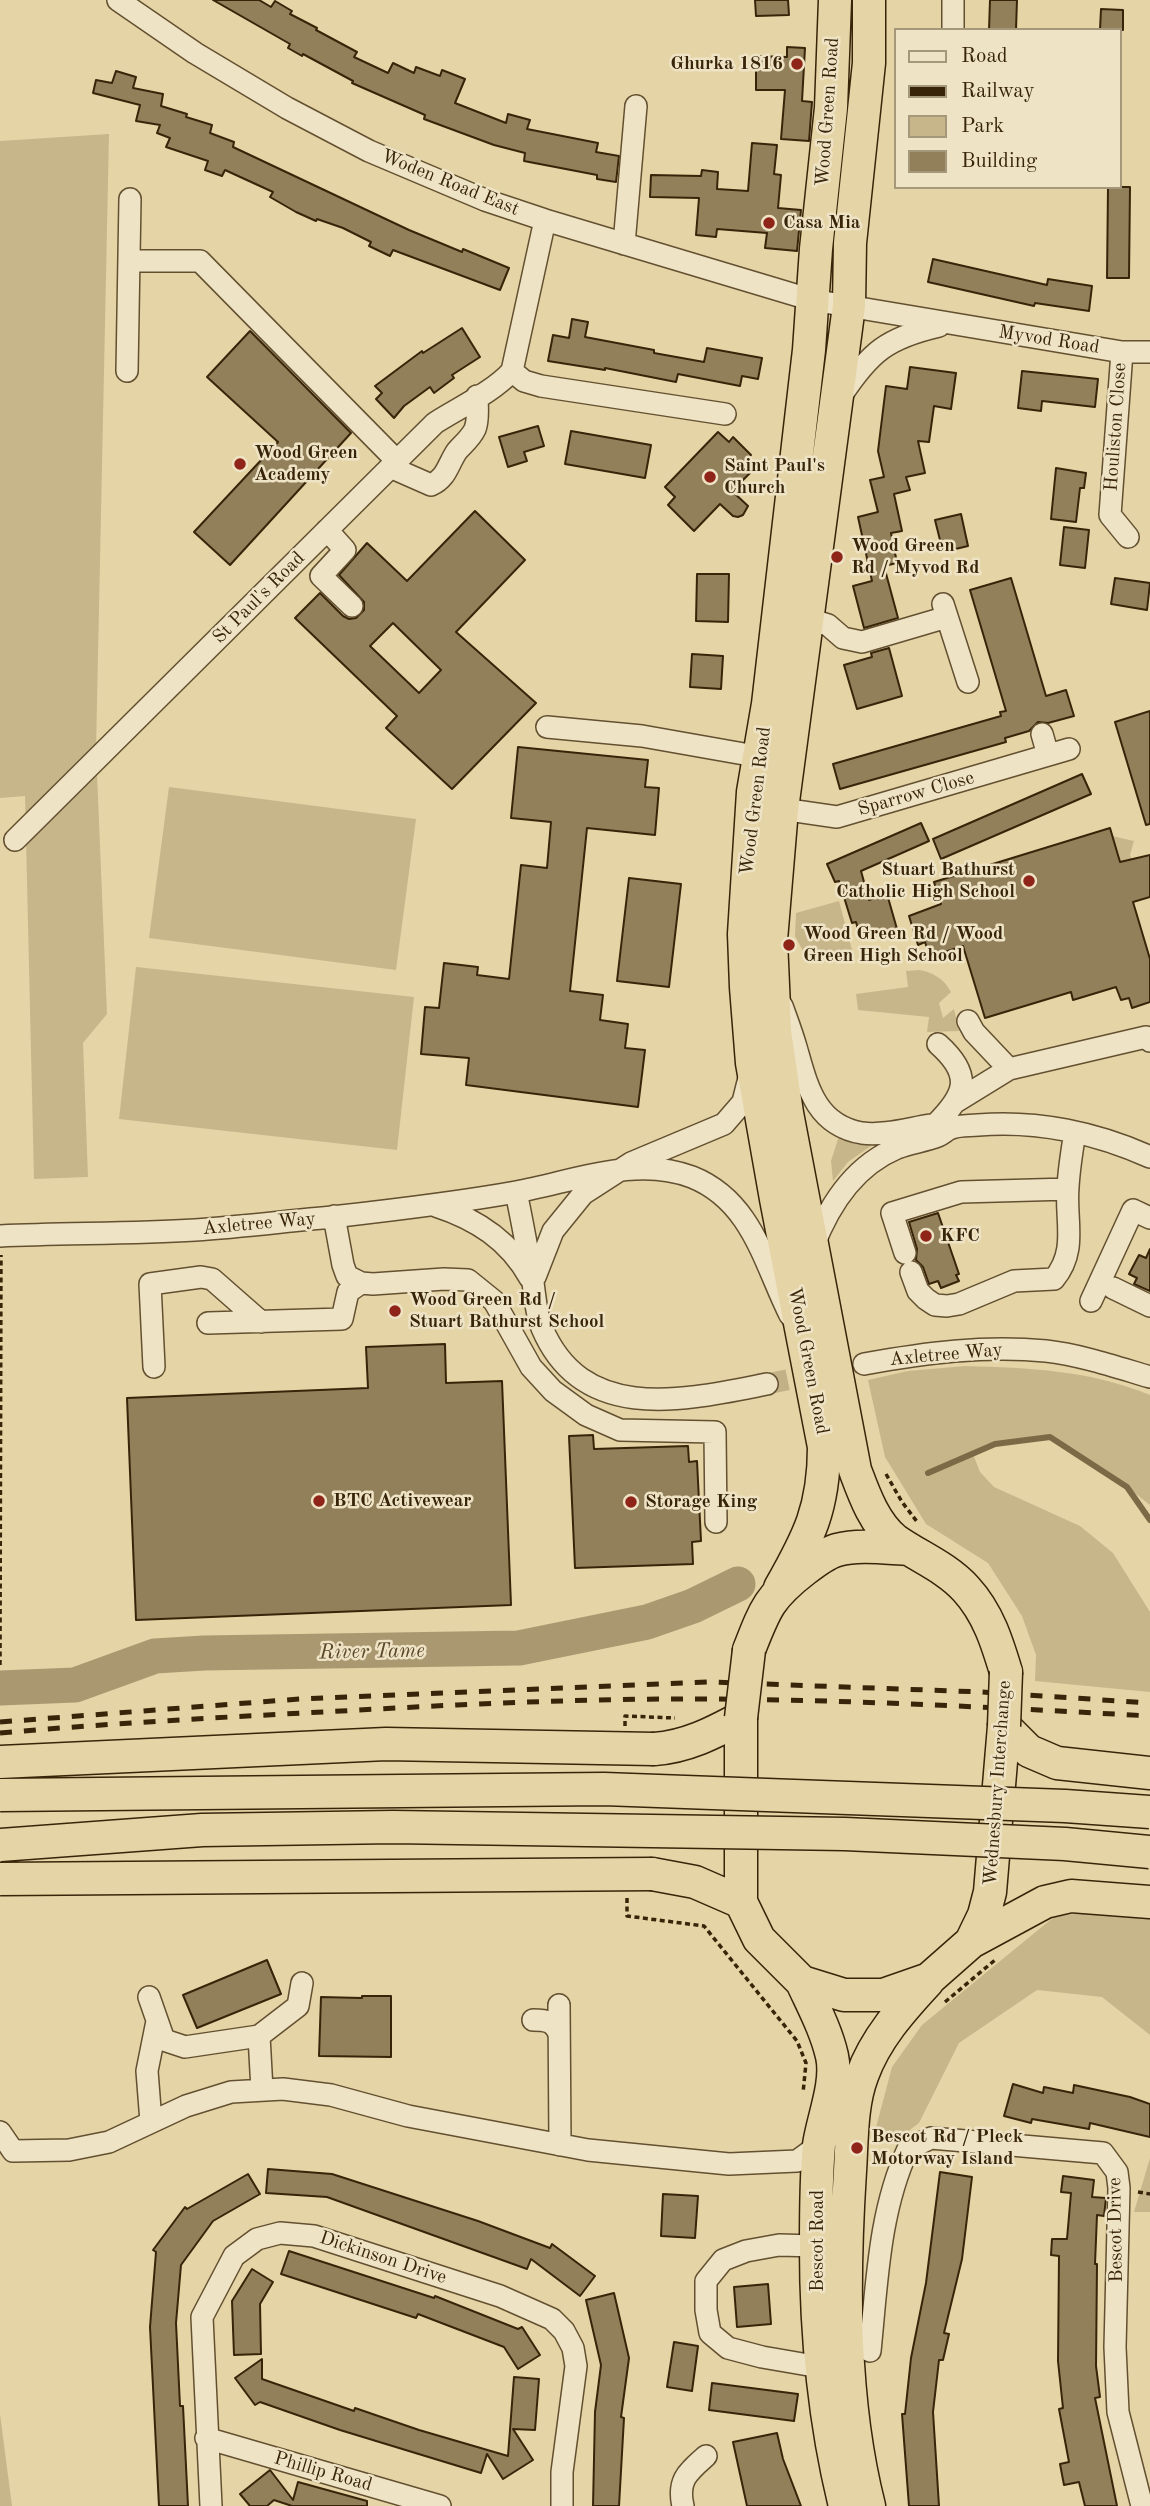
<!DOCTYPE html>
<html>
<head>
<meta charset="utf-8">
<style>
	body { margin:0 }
	#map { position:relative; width:1150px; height:2506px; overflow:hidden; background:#e5d4a6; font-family:"Old Standard TT",serif }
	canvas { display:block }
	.legend { position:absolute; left:894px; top:28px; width:228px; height:161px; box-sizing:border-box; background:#eee3c5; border:2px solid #a5977a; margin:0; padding:9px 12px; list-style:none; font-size:21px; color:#382409 }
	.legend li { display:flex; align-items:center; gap:14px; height:35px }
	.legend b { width:35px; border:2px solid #a5977a }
</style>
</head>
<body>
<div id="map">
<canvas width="1150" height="2506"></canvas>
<ul class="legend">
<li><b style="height:9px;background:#eee3c5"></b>Road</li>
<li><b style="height:9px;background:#382409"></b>Railway</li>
<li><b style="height:19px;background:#c8b68b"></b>Park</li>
<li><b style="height:19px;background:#92805b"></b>Building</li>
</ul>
</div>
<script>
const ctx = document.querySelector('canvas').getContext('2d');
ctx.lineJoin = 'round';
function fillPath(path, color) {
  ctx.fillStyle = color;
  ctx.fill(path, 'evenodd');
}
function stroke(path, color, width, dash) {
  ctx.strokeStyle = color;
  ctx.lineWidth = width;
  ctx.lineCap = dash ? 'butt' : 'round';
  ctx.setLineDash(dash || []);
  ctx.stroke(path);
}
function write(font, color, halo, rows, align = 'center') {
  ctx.font = font + ' "Old Standard TT",serif';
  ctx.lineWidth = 5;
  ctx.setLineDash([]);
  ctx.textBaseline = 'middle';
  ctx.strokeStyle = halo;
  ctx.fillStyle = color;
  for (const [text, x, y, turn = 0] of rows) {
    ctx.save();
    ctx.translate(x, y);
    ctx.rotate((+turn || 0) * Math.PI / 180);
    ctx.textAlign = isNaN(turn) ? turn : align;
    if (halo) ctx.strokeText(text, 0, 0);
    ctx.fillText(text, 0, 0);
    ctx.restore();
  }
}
fillPath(new Path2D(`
	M 109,134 L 96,750 L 107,1014 L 83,1043 L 88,1177 L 34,1179 L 25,796 L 0,798 L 0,141 Z
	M 169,787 L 416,819 L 396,970 L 149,938 Z
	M 1112,836 L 1134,841 L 1130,855 L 1132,860 L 1121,863 L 1117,853 L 1109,855 Z
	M 839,901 L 852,950 L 850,957 L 806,961 L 805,955 L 795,936 L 796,913 Z
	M 136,967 L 414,997 L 397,1150 L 119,1119 Z
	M 919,970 C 933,972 944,979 951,992 L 939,1003 L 943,1018 L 954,1009 L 959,1031 L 927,1032 L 929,1017 L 858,1010 L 856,994 L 908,987 L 906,971 Z
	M 839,1136 L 871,1146 L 848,1162 L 833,1181 L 831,1161 Z
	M 965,1366 C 1030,1368 1089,1370 1150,1395 L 1150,1505 L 1127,1487 L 1050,1437 L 995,1444 L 973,1454 L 980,1472 L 994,1487 L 1080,1526 L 1113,1553 L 1150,1612 L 1150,1692 L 1035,1681 L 1036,1655 L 1022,1616 L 988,1563 L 926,1524 L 885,1457 L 868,1380 L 908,1371 Z
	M 1101,1910 L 1150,1919 L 1150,2035 L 1102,1997 L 1037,1990 L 959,2043 L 919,2123 L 891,2144 L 874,2135 L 892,2067 L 922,2025 L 1054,1917 Z
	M 1150,2158 L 1150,2212 L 1134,2212 Z
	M 0,2414 L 12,2506 L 0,2506 Z`), '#c8b68b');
stroke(new Path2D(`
	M 928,1473 L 995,1444 L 1050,1437 L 1127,1487 L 1150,1520`), '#7c6a47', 6);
stroke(new Path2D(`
	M 0,1688 L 75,1685 L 155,1656 L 204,1653 L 519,1648 L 647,1622 L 693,1606 L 738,1584`), '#aa9871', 35);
const building = new Path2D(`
	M 213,0 L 259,0 L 271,7 L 275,1 L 292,11 L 290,14 L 317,28 L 316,30 L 357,52 L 354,57 L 388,73 L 393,63 L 414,73 L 416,67 L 440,76 L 442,70 L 465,79 L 455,103 L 506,123 L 508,114 L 530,120 L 527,129 L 598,143 L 596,152 L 619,156 L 616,182 L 597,179 L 597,175 L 524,161 L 525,153 L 494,145 L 424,119 L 425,115 L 352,83 L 353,81 L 303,54 L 302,56 L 288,48 L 290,44 Z
	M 755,0 L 788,0 L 789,15 L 756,16 Z
	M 990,0 L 1017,0 L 1016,30 L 989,30 Z
	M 1101,9 L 1123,10 L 1123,30 L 1100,30 Z
	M 787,47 L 805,48 L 802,101 L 812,102 L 809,141 L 781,139 L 785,90 L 756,90 L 756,56 L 787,57 Z
	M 116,71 L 136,77 L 133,88 L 163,94 L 161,106 L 187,114 L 186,117 L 212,125 L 210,133 L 234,142 L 233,147 L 409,230 L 462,252 L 463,249 L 509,268 L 500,290 L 393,250 L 390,256 L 369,246 L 371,242 L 343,228 L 317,219 L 316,221 L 296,212 L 270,197 L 273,192 L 225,170 L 222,176 L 205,170 L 208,161 L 166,147 L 170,138 L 157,133 L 160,125 L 136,121 L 140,105 L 93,93 L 96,80 L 112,83 Z
	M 752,143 L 777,145 L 774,174 L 781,175 L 778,208 L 801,210 L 797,251 L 765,248 L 767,233 L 717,229 L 716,237 L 696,235 L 699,198 L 650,197 L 651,175 L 701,176 L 702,170 L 718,172 L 717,189 L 748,191 Z
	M 1108,187 L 1130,187 L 1129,278 L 1107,278 Z
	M 933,259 L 1047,285 L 1048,279 L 1092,286 L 1089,311 L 1035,303 L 1034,306 L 928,282 Z
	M 572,319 L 588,322 L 585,337 L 654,350 L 654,353 L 704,362 L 707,348 L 762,358 L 758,379 L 742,376 L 740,386 L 678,374 L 676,382 L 605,368 L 605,370 L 548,361 L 553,335 L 569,338 Z
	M 462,328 L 480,357 L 452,375 L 454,378 L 434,393 L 430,387 L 404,406 L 394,418 L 376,399 L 382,393 L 375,386 L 422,351 L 423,353 Z
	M 250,331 L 351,433 L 230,565 L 194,532 L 278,442 L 207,377 Z
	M 910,367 L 956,373 L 951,409 L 934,406 L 929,442 L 918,441 L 925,473 L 906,477 L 910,490 L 894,494 L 902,531 L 891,533 L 897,563 L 884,566 L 898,618 L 864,628 L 853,586 L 872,581 L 858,517 L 878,512 L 870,480 L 884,477 L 878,451 L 886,386 L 907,389 Z
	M 1022,371 L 1098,379 L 1095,407 L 1042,401 L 1041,411 L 1018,408 Z
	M 538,426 L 544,446 L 524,452 L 527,461 L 508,467 L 499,437 Z
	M 571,431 L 651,445 L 645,478 L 565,464 Z
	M 718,432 L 729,442 L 733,437 L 751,455 L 748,459 L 756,467 L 732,491 L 748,506 L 743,515 L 738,517 L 733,516 L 720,504 L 694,531 L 668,505 L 675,497 L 665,487 Z
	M 1056,468 L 1086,473 L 1084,488 L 1080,488 L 1076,522 L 1051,519 Z
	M 475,511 L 525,560 L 456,632 L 536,703 L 452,789 L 386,728 L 397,716 L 295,618 L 320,593 L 343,616 L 349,619 L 356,618 L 364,610 L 364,602 L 339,575 L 367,543 L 407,581 ZM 393,623 L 441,670 L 419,693 L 370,646 Z
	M 961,514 L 968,546 L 943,552 L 935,520 Z
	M 1064,527 L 1089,530 L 1085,568 L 1060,565 Z
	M 697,574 L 729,574 L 728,622 L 696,621 Z
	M 1011,578 L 1046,696 L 1066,690 L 1074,716 L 1048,723 L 1038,722 L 1029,731 L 1005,738 L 1006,742 L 840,789 L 833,764 L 1001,716 L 1000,712 L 1006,711 L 970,590 Z
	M 1115,578 L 1150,583 L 1147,610 L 1111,604 Z
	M 889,648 L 902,696 L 857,709 L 844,665 L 872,657 L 871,653 Z
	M 692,654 L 723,656 L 721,689 L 690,687 Z
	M 1150,711 L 1150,824 L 1146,825 L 1115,722 Z
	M 518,747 L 648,760 L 645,787 L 659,788 L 655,835 L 587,828 L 570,991 L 603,995 L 600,1020 L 628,1024 L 625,1048 L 645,1050 L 638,1107 L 466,1085 L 469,1058 L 421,1054 L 425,1007 L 439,1008 L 444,963 L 478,967 L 477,975 L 509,979 L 521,865 L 547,868 L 551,822 L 511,818 Z
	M 1082,774 L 1091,794 L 941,859 L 933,839 Z
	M 921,823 L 929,841 L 861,871 L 869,900 L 887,894 L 897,929 L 861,940 L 856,922 L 852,923 L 839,881 L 835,882 L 827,864 Z
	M 1110,828 L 1120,862 L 1150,855 L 1150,897 L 1133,902 L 1150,959 L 1150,1002 L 1132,1008 L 1129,998 L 1121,1000 L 1116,987 L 1073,1000 L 1071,992 L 985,1018 L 963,946 L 930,957 L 925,942 L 918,945 L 909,916 L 941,904 L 934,882 Z
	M 629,878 L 681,884 L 669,987 L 617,981 Z
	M 938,1213 L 959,1274 L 956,1275 L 959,1281 L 941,1288 L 938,1281 L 929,1284 L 923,1267 L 916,1260 L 917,1249 L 909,1222 Z
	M 1150,1249 L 1150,1291 L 1134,1284 L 1137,1278 L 1129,1274 L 1139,1255 L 1146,1258 Z
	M 445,1344 L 446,1383 L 502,1381 L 511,1605 L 136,1620 L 127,1398 L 368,1388 L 366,1347 Z
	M 593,1435 L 594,1449 L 688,1446 L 689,1462 L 697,1461 L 701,1541 L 692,1542 L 693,1564 L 575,1568 L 569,1436 Z
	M 267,1960 L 281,1994 L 197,2028 L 183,1995 Z
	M 362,1996 L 391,1996 L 391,2057 L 319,2056 L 321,1997 L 362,1998 Z
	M 1013,2084 L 1043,2093 L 1044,2087 L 1073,2093 L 1074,2085 L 1130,2097 L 1150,2104 L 1150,2137 L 1090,2123 L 1089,2129 L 1032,2119 L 1031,2123 L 1004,2116 Z
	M 268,2169 L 332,2174 L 478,2221 L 550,2248 L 552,2244 L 595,2276 L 580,2296 L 531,2259 L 527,2269 L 327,2197 L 266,2193 Z
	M 940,2172 L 972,2177 L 962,2259 L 944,2333 L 949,2334 L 943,2360 L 939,2360 L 933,2412 L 939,2506 L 909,2506 L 902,2414 L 905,2414 L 911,2358 L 926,2283 Z
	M 248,2174 L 260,2194 L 213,2221 L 181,2265 L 176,2323 L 180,2406 L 183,2406 L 188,2506 L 159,2506 L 150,2327 L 156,2252 L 153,2250 L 185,2207 L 187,2209 Z
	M 1063,2176 L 1094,2180 L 1092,2197 L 1106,2198 L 1104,2216 L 1097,2215 L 1095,2264 L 1097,2264 L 1096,2366 L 1100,2397 L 1095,2398 L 1117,2506 L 1085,2506 L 1079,2482 L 1064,2485 L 1060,2464 L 1069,2462 L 1059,2409 L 1063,2408 L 1058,2361 L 1059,2256 L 1051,2255 L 1052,2239 L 1067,2239 L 1071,2193 L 1061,2192 Z
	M 663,2194 L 698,2196 L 695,2238 L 661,2236 Z
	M 289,2251 L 434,2298 L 435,2296 L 518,2329 L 522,2327 L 540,2355 L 518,2369 L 504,2347 L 418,2314 L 416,2318 L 281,2274 Z
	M 252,2269 L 273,2282 L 260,2304 L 261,2354 L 234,2355 L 232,2301 Z
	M 768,2284 L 771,2324 L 737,2327 L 734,2287 Z
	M 614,2293 L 629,2358 L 621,2417 L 624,2418 L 619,2506 L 593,2506 L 595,2412 L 601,2365 L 586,2300 Z
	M 674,2342 L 698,2346 L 692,2391 L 667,2387 Z
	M 262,2359 L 262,2379 L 354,2411 L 355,2408 L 419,2430 L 508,2456 L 514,2377 L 539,2379 L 535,2430 L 513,2429 L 533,2460 L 503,2479 L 487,2454 L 481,2473 L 340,2430 L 260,2402 L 255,2405 L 235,2378 Z
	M 712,2383 L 798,2394 L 794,2421 L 709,2410 Z
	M 777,2433 L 783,2459 L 801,2506 L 747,2506 L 733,2442 Z
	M 270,2470 L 293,2500 L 298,2482 L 367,2501 L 367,2506 L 292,2506 L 274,2500 L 267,2506 L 250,2506 L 240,2494 Z`);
fillPath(building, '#92805b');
stroke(building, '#382409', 2);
stroke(new Path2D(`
	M 767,1384 L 821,1373`), '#c2b187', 21, [21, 10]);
const minor = new Path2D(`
	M 118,0 L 195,53 L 287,108 L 369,151 L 485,200 L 545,220 L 812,300 L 1122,352 L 1150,352
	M 953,30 L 953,0
	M 624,244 L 636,106
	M 130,261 L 200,261 L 397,461
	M 1122,352 L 1110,515 L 1128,537
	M 127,371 L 130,199
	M 512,371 L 524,381 L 541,386 L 725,414
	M 841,396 C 870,352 887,338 939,326
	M 390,467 L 431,485 C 447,478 448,464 457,451 C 463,444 471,438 475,429 C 479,419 477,407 477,396
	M 327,530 L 345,550 L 321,576 L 352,606
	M 943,604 L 968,682
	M 809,619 L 828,625 L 843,638 L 862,642 L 947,617
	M 547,727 L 642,736 L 761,757
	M 1042,734 L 1048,755
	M 782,809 L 837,817 L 1069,749
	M 15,840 L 435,423 C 460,407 493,392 512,371 L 545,220
	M 782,1006 C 787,1020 792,1033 796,1047 C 807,1085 815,1125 862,1133 C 884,1136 910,1128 932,1125
	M 968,1021 L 974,1032 L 1009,1069
	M 957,1101 L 1009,1069 L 1146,1037 L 1150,1041
	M 935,1125 C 965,1095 974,1076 938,1044
	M 516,1192 C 522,1220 527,1248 532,1276 C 535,1293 535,1312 542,1328 C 583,1425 686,1400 767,1384
	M 436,1206 C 476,1219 509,1240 530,1278
	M 334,1216 L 343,1265 L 347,1276 L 361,1283 L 373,1284 L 444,1279 L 468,1280 L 494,1301 L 531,1367 L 553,1391 L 586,1415 L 620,1430 L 715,1432 L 716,1522
	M 0,1236 C 65,1233 130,1234 195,1230 C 241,1227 287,1221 332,1217 C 394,1210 455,1203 516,1192 C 572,1182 636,1155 692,1177 C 752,1201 764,1263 790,1315
	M 813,1247 C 829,1205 854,1166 897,1148 C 910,1143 925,1141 938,1136 C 943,1134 947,1129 952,1128 C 960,1125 970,1126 978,1125 C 1037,1120 1097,1133 1150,1157
	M 905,1253 L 892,1213 L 961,1192 L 1068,1189
	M 911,1272 L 918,1291 L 926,1299 L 935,1305 L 947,1306 L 959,1304 L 1014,1281 L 1054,1279 C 1078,1250 1065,1221 1068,1187 C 1069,1169 1072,1150 1075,1132
	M 535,1277 L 553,1231 L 583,1194 L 631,1163 L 724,1124 L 743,1102 L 750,1074
	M 1113,1288 L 1150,1306
	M 1091,1301 L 1133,1210 L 1150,1218
	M 208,1323 L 342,1319 L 348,1292 L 361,1283
	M 864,1364 C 925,1353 984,1345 1046,1351 C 1081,1355 1116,1367 1150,1377
	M 154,1367 L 150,1284 L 201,1277 L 212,1279 L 261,1322
	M 149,1997 L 164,2040 L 185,2047 L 259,2036 L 262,2090
	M 559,2005 L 560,2145
	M 533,2020 C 546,2020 554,2021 559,2034
	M 259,2036 L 298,2006 L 302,1983
	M 151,2122 L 147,2071 L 157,2021
	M 0,2132 L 13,2151 L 69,2150 L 109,2142 L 186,2106 L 231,2092 L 283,2089 L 331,2095 L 408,2116 L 588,2150 L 729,2164 L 797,2161 L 819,2145
	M 816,2246 L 779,2245 L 746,2251 L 723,2260 L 706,2281 L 706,2310 L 710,2333 L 728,2348 L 762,2357 L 820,2367
	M 870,2351 C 877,2283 879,2211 908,2149 L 931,2138 L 1103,2153 L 1117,2172 L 1119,2188 L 1115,2347 L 1118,2412 L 1142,2506
	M 206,2438 L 440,2506
	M 211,2506 L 202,2317 L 234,2256 L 257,2239 L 280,2233 L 314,2236 L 500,2296 L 552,2319 L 564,2331 L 573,2348 L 576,2366 L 562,2472 L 562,2506
	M 683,2506 C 677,2480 688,2472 706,2456`);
const highway = new Path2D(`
	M 869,0 L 869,63 L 850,243 L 849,306 L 782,809 L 771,940 L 775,1031 L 787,1113 L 855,1470 C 864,1494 874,1523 895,1540 C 919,1557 946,1567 966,1589 C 988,1613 997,1642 1006,1672
	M 780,1588 C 809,1537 824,1508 824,1447 L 776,1199 L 752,1063 L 746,987 L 744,934 L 753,792 L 768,704 L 809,350 L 816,249 L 831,108 L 835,0
	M 749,1650 C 765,1609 769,1597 804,1570 C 813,1563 826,1553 837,1550 C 859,1544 886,1548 909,1549
	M 1004,1726 L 1029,1751 L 1057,1763 L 1150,1773
	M 654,1749 C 686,1747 713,1733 741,1718 L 741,1902 L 759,1939 L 802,1982 L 844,1995 L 883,1995 L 929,1979 L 971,1942 L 984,1915 L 990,1892 L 1004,1726
	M 652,1874 L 695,1882 L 741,1902
	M 971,1942 L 1045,1902 L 1071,1896 L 1150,1902
	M 802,1982 C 813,2006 826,2030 832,2056 C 838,2083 823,2118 819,2145 C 816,2178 816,2214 816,2247 C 816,2335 824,2421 845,2506
	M 869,2506 C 842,2400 843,2280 850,2171 C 852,2141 851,2105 862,2076 C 875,2039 902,2009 928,1981`);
stroke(minor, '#635030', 24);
stroke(highway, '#382409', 35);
stroke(new Path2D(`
	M 886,1474 L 902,1502 L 918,1523
	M 0,1665 L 1,1255
	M 625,1726 L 625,1716 L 675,1718
	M 627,1898 L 627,1916 L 704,1926 L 797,2041 L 806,2063 L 803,2093
	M 945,2002 L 995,1960
	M 1138,2192 L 1150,2194`), '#382409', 3.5, [5, 3.5]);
stroke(minor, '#eee3c5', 21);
stroke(highway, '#e5d4a6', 32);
stroke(new Path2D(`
	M 0,1722 L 299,1699 L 709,1682 L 981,1692 L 1150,1703
	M 0,1733 C 113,1723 227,1717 341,1711 C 447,1705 552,1700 659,1699 C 822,1698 987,1707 1150,1716`), '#382409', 5, [12, 12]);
const highwayBridge = new Path2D(`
	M 741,1718 L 749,1650
	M 1004,1726 L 1006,1672
	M 0,1762 L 386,1744 L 654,1749
	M 0,1795 L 604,1789 L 1065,1806 L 1150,1812
	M 0,1845 L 202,1830 L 393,1827 L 845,1834 L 1065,1844 L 1150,1852
	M 0,1879 L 652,1874`);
stroke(highwayBridge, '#382409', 35, []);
stroke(highwayBridge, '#e5d4a6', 32);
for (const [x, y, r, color] of [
	[797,64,7,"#8f2418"],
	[769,223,7,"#8f2418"],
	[240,464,7,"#8f2418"],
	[710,477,7,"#8f2418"],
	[837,557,7,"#8f2418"],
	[1029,881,7,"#8f2418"],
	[789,945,7,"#8f2418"],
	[926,1236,7,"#8f2418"],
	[395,1311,7,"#8f2418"],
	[319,1501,7,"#8f2418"],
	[631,1502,7,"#8f2418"],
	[857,2148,7,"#8f2418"]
]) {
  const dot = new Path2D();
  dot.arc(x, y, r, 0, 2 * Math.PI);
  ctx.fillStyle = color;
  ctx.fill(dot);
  stroke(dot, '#eee3c5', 2.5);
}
write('bold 19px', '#382409', '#eee3c5', [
	["Ghurka 1816",783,64,"right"],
	["Casa Mia",783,223],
	["Wood Green",254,453],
	["Academy",254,475],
	["Saint Paul's",724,466],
	["Church",724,488],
	["Wood Green",851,546],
	["Rd / Myvod Rd",851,568],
	["Stuart Bathurst",1015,870,"right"],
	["Catholic High School",1015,892,"right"],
	["Wood Green Rd / Wood",803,934],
	["Green High School",803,956],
	["KFC",940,1236],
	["Wood Green Rd /",409,1300],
	["Stuart Bathurst School",409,1322],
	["BTC Activewear",333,1501],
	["Storage King",645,1502],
	["Bescot Rd / Pleck",871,2137],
	["Motorway Island",871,2159]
], 'left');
write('19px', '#382409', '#eee3c5', [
	["Wood Green Road",828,112,-86],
	["Woden Road East",450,183,22],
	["Myvod Road",1049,340,9],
	["Houliston Close",1116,427,-86],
	["St Paul's Road",259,598,-45],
	["Sparrow Close",916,794,-16],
	["Wood Green Road",756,801,-83],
	["Axletree Way",259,1224,-5],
	["Axletree Way",946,1355,-5],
	["Wood Green Road",808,1361,79],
	["Wednesbury Interchange",998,1783,-86],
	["Bescot Drive",1116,2230,-91],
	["Bescot Road",818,2241,-90],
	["Dickinson Drive",383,2258,18],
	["Phillip Road",323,2472,16]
]);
write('italic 21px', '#5a4728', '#eee3c5', [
	["River Tame",372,1652,-1]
]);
</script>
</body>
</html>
